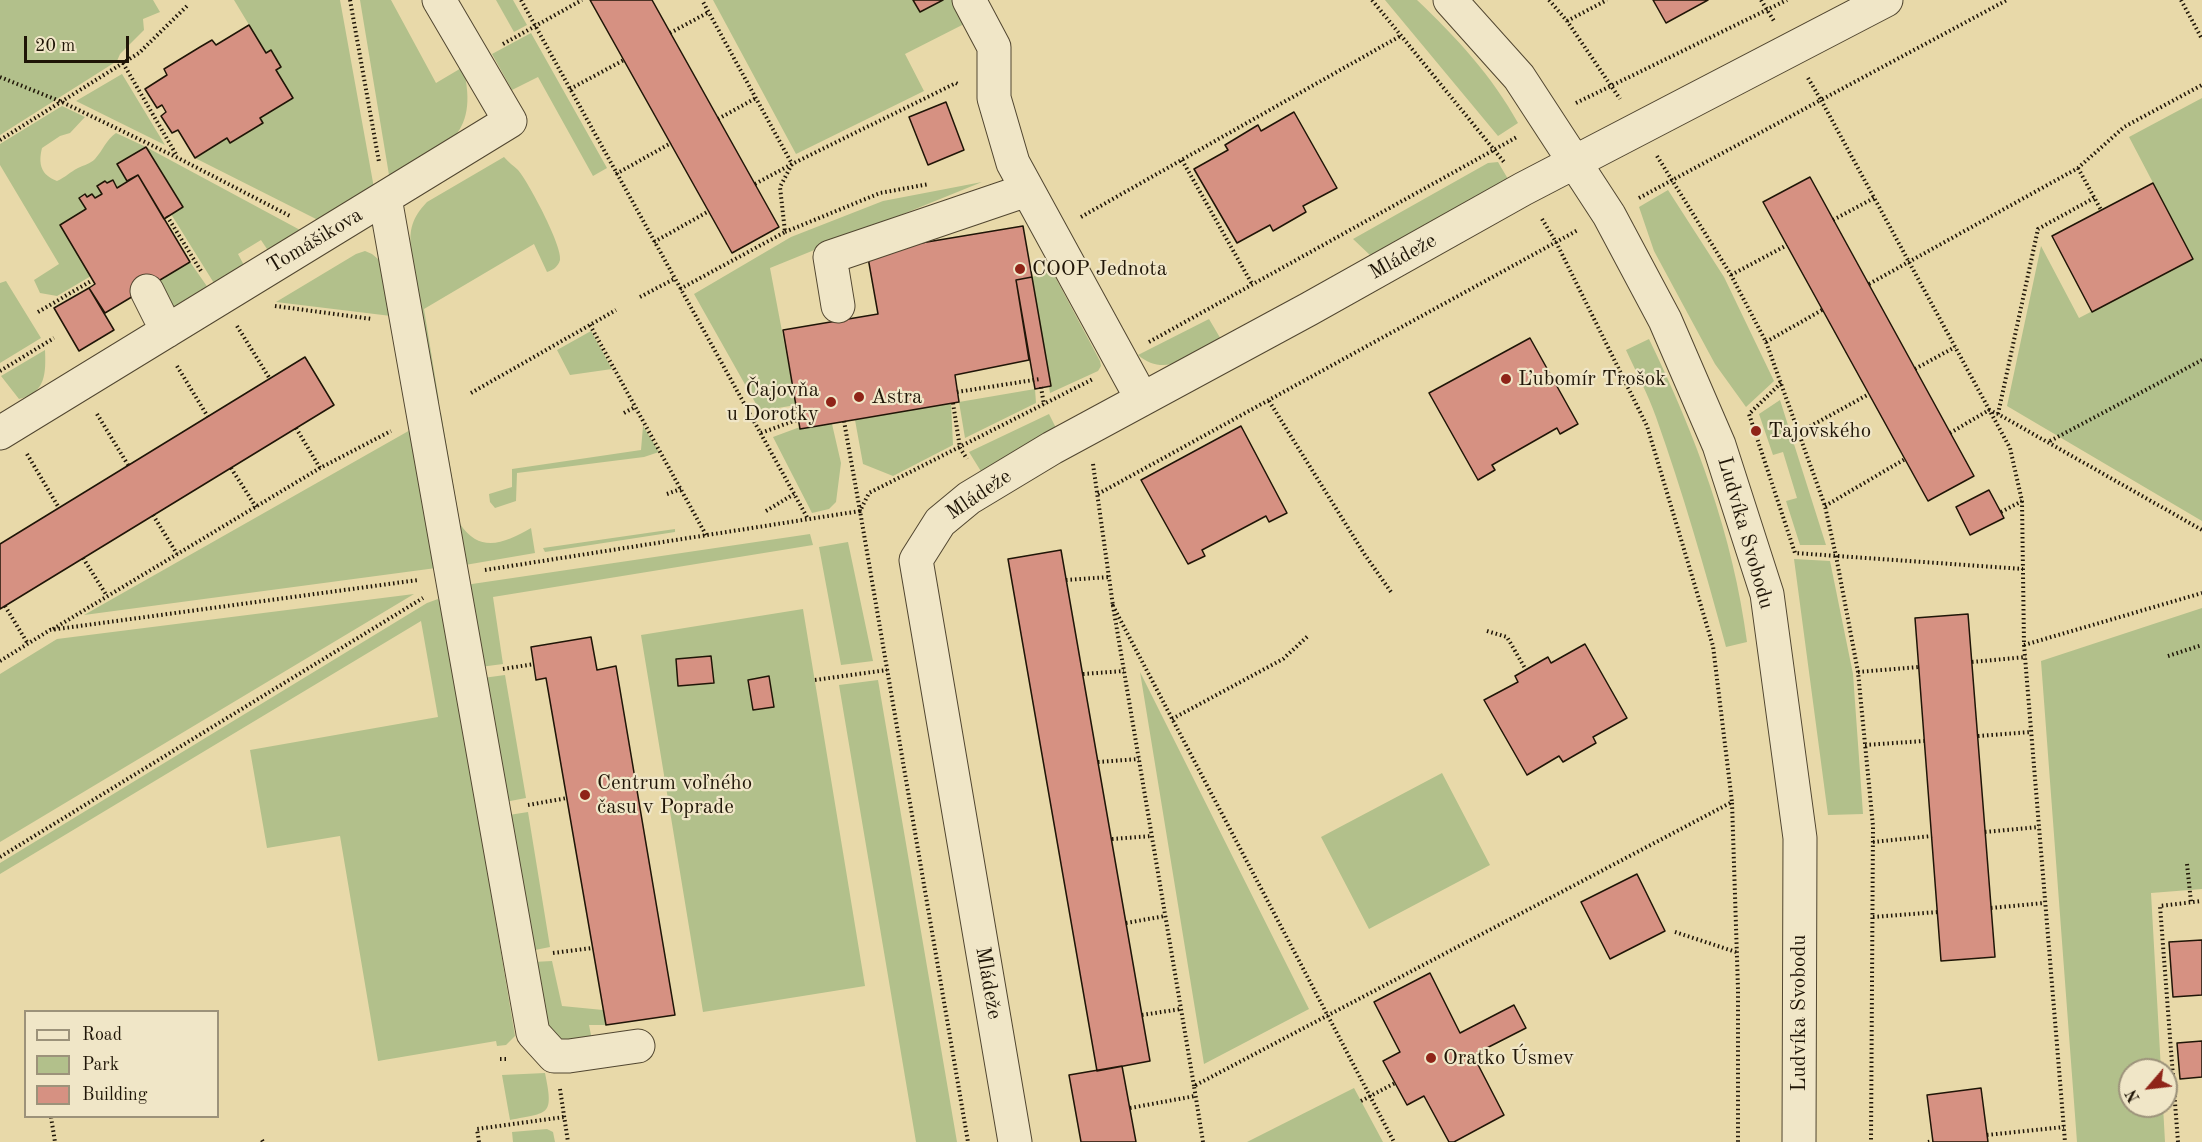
<!DOCTYPE html>
<html>
<head>
<meta charset="utf-8">
<style>
	body { margin:0 }
	#map { position:relative; width:2202px; height:1142px; overflow:hidden; background:#e8d9a9; font-family:"Old Standard TT",serif }
	canvas { display:block }
	.legend { position:absolute; left:24px; top:1010px; width:195px; height:108px; box-sizing:border-box; background:#f0e6c7; border:2px solid #9c927a; margin:0; padding:8px 10px; list-style:none; font-size:18px; color:#1f1507 }
	.legend li { display:flex; align-items:center; gap:12px; height:30px }
	.legend b { width:30px; border:2px solid #9c927a }
	.north { position:absolute; left:2118px; top:1058px; width:60px; height:60px; box-sizing:border-box; background:#f0e6c7; border:2px solid #9c927a; border-radius:50%; rotate:242deg; font-size:16px; font-weight:700; line-height:24px; text-align:center; color:#1f1507 }
	.north::after { content:''; display:block; margin:auto; width:21px; height:27px; background:#8f2418; clip-path:polygon(50% 0,100% 100%,50% 72%,0 100%) }
	.scale { position:absolute; left:24px; top:36px; width:105px; height:27px; box-sizing:border-box; border:3px solid #1f1507; border-top:0; padding-left:8px; font-size:18px; line-height:21px; white-space:nowrap; color:#1f1507; -webkit-text-stroke:4px #f0e6c7; paint-order:stroke }
</style>
</head>
<body>
<div id="map">
<canvas width="2202" height="1142"></canvas>
<ul class="legend">
<li><b style="height:8px;background:#f0e6c7"></b>Road</li>
<li><b style="height:16px;background:#b2c08b"></b>Park</li>
<li><b style="height:16px;background:#d69182"></b>Building</li>
</ul>
<div class="north">N</div>
<div class="scale">20 m</div>
</div>
<script>
const ctx = document.querySelector('canvas').getContext('2d');
ctx.lineJoin = 'round';
function fillPath(path, color) {
  ctx.fillStyle = color;
  ctx.fill(path, 'evenodd');
}
function stroke(path, color, width, dash) {
  ctx.strokeStyle = color;
  ctx.lineWidth = width;
  ctx.lineCap = dash ? 'butt' : 'round';
  ctx.setLineDash(dash || []);
  ctx.stroke(path);
}
function write(font, color, halo, rows, align = 'center') {
  ctx.font = font + ' "Old Standard TT",serif';
  ctx.lineWidth = 4.5;
  ctx.setLineDash([]);
  ctx.textBaseline = 'middle';
  ctx.strokeStyle = halo;
  ctx.fillStyle = color;
  for (const [text, x, y, turn = 0] of rows) {
    ctx.save();
    ctx.translate(x, y);
    ctx.rotate((+turn || 0) * Math.PI / 180);
    ctx.textAlign = isNaN(turn) ? turn : align;
    if (halo) ctx.strokeText(text, 0, 0);
    ctx.fillText(text, 0, 0);
    ctx.restore();
  }
}
fillPath(new Path2D(`
	M 0,0 L 153,0 L 160,12 L 143,19 L 144,30 L 120,54 L 117,61 L 0,135 Z
	M 234,0 L 340,0 L 374,188 L 318,220 L 195,158 L 227,138 L 231,143 L 263,123 L 260,118 L 293,98 L 276,70 L 281,67 L 271,50 L 266,53 Z
	M 360,0 L 391,0 L 436,83 L 463,67 C 481,139 442,148 390,181 Z
	M 496,0 L 513,0 L 527,25 L 514,32 Z
	M 713,0 L 959,0 L 970,21 L 905,54 L 924,91 L 796,154 Z
	M 1385,0 L 1417,0 C 1455,36 1493,77 1518,123 L 1498,136 Z
	M 531,33 L 607,168 L 593,176 L 538,77 L 512,90 L 492,54 Z
	M 122,74 L 165,145 L 76,101 Z
	M 2202,98 L 2202,521 L 2007,406 L 2041,246 L 2079,318 L 2193,259 L 2129,137 Z
	M 62,106 L 85,117 L 70,133 L 60,136 L 42,148 C 38,164 41,175 57,181 C 66,177 70,172 78,168 C 84,165 90,164 95,159 C 103,150 106,140 116,133 L 146,147 L 302,231 L 269,252 L 261,240 L 238,254 L 246,269 L 217,288 L 171,214 L 183,206 L 146,147 L 117,164 L 127,181 L 117,188 L 113,180 L 107,183 L 105,181 L 97,185 L 102,194 L 95,198 L 92,194 L 80,198 L 86,209 L 60,225 L 91,276 L 57,296 L 40,293 L 34,280 L 59,264 L 0,165 L 0,144 Z
	M 504,157 C 508,162 514,166 518,170 C 528,181 563,247 560,260 C 558,267 553,270 547,272 L 534,244 L 424,309 L 439,401 L 435,402 L 411,250 C 409,229 412,218 427,202 Z
	M 1498,162 L 1508,179 L 1372,257 L 1353,239 L 1488,163 Z
	M 982,182 L 770,268 L 796,405 L 760,411 L 694,294 L 791,237 L 883,201 Z
	M 1668,190 L 1724,277 L 1774,381 L 1746,407 L 1715,364 L 1654,251 L 1639,207 Z
	M 365,251 L 372,254 L 384,264 L 391,316 L 276,302 L 356,254 Z
	M 190,262 L 211,292 L 175,315 L 156,282 Z
	M 1052,271 L 1100,361 L 1101,366 L 1098,371 L 1050,393 L 1032,277 Z
	M 6,281 L 41,338 L 0,363 L 0,283 Z
	M 1209,319 L 1222,341 C 1196,354 1165,379 1138,355 Z
	M 591,331 L 612,369 L 570,375 L 557,350 Z
	M 1649,339 C 1696,436 1733,535 1747,642 L 1726,647 C 1705,569 1683,493 1656,417 C 1648,394 1636,372 1626,350 Z
	M 45,350 C 46,373 46,393 19,399 L 1,376 Z
	M 1035,389 L 1036,403 L 965,438 L 959,402 Z
	M 1780,400 L 1826,545 L 1800,545 L 1786,501 L 1797,498 L 1783,452 L 1773,455 L 1759,414 Z
	M 951,403 L 953,445 L 893,476 L 863,464 L 855,420 Z
	M 441,413 L 460,524 C 480,554 505,543 531,528 L 535,553 L 465,565 L 437,414 Z
	M 1049,414 L 1058,432 L 982,473 L 969,452 Z
	M 832,424 L 841,463 L 836,502 L 829,509 L 812,513 L 773,437 L 800,427 Z
	M 643,426 L 659,452 L 644,457 L 517,473 L 516,501 L 495,508 L 490,502 L 489,494 L 512,487 L 512,469 L 641,450 Z
	M 412,429 L 436,568 L 84,615 Z
	M 675,529 L 675,532 L 545,552 L 543,548 Z
	M 810,534 L 813,545 L 493,597 L 503,664 L 480,667 L 469,585 L 472,584 Z
	M 848,542 L 873,661 L 841,665 L 819,547 Z
	M 1794,559 L 1830,561 L 1853,674 L 1863,814 L 1828,815 Z
	M 414,594 L 0,842 L 0,674 L 57,639 Z
	M 438,599 L 443,607 L 515,1036 L 506,1045 L 497,1046 L 496,1041 L 378,1061 L 340,836 L 267,848 L 250,750 L 438,717 L 421,621 L 0,874 L 0,863 L 427,603 Z
	M 2202,608 L 2202,889 L 2151,893 L 2161,1070 L 2130,1070 L 2130,1106 L 2163,1106 L 2165,1142 L 2077,1142 L 2041,661 Z
	M 803,609 L 865,986 L 703,1012 L 641,635 Z
	M 1140,672 L 1309,1009 L 1204,1064 Z
	M 505,675 L 526,798 L 505,802 L 483,678 Z
	M 878,680 L 957,1142 L 916,1142 L 839,685 Z
	M 1442,773 L 1490,865 L 1369,929 L 1321,837 Z
	M 528,812 L 550,947 L 530,951 L 509,815 Z
	M 552,961 L 562,1006 L 603,1010 L 606,1025 L 589,1025 L 593,1045 L 562,1040 L 548,1026 L 533,962 Z
	M 545,1073 C 554,1117 549,1112 510,1120 L 502,1075 Z
	M 1354,1088 L 1383,1142 L 1247,1142 Z
	M 547,1129 L 553,1132 L 555,1142 L 513,1142 L 512,1132 Z`), '#b2c08b');
const building = new Path2D(`
	M 590,0 L 652,0 L 779,227 L 732,253 Z
	M 913,0 L 943,0 L 920,12 Z
	M 1653,0 L 1708,0 L 1666,23 Z
	M 249,25 L 266,53 L 271,50 L 281,67 L 276,70 L 293,98 L 260,118 L 263,123 L 230,143 L 227,138 L 195,158 L 178,130 L 172,133 L 161,116 L 166,112 L 162,105 L 157,108 L 145,89 L 167,75 L 164,69 L 200,47 L 212,40 L 216,45 Z
	M 946,102 L 964,150 L 928,165 L 909,117 Z
	M 1294,112 L 1337,188 L 1303,206 L 1306,212 L 1273,231 L 1270,225 L 1237,243 L 1194,169 L 1228,150 L 1225,145 L 1258,125 L 1261,131 Z
	M 146,147 L 183,207 L 164,219 L 138,175 L 127,181 L 117,164 Z
	M 138,175 L 190,262 L 105,313 L 89,288 L 95,284 L 60,225 L 86,209 L 79,198 L 85,194 L 87,197 L 92,194 L 95,198 L 102,194 L 97,186 L 105,181 L 107,183 L 113,180 L 117,188 Z
	M 1810,177 L 1974,476 L 1928,501 L 1763,202 Z
	M 2153,183 L 2193,259 L 2092,312 L 2052,236 Z
	M 1023,226 L 1032,277 L 1016,280 L 1029,360 L 955,375 L 959,402 L 800,429 L 783,330 L 878,314 L 867,252 Z
	M 1032,277 L 1051,386 L 1035,389 L 1016,280 Z
	M 89,288 L 114,330 L 79,351 L 54,308 Z
	M 1530,338 L 1578,424 L 1560,434 L 1557,428 L 1492,465 L 1495,470 L 1478,480 L 1429,393 Z
	M 305,357 L 334,405 L 0,609 L 0,544 Z
	M 1241,426 L 1287,513 L 1269,522 L 1266,516 L 1202,550 L 1205,556 L 1188,564 L 1141,480 Z
	M 1989,490 L 2004,518 L 1970,535 L 1956,507 Z
	M 1061,550 L 1150,1061 L 1097,1071 L 1008,559 Z
	M 1968,614 L 1995,957 L 1941,961 L 1915,618 Z
	M 591,637 L 597,670 L 616,666 L 675,1015 L 606,1025 L 546,678 L 536,680 L 531,647 Z
	M 1585,644 L 1627,718 L 1593,737 L 1596,743 L 1563,762 L 1559,756 L 1527,775 L 1484,700 L 1518,682 L 1515,676 L 1548,657 L 1551,663 Z
	M 711,656 L 714,683 L 678,686 L 676,659 Z
	M 769,676 L 774,707 L 753,710 L 748,680 Z
	M 1637,874 L 1665,931 L 1610,959 L 1581,902 Z
	M 2202,940 L 2202,995 L 2173,997 L 2169,942 Z
	M 1430,973 L 1460,1033 L 1514,1005 L 1526,1028 L 1473,1055 L 1504,1115 L 1454,1142 L 1449,1142 L 1424,1096 L 1407,1105 L 1383,1061 L 1400,1052 L 1374,1002 Z
	M 2202,1041 L 2202,1077 L 2180,1079 L 2177,1043 Z
	M 1122,1066 L 1136,1142 L 1081,1142 L 1069,1075 Z
	M 1981,1088 L 1988,1142 L 1933,1142 L 1927,1095 Z`);
fillPath(building, '#d69182');
stroke(building, '#1f1507', 1.5);
const minor = new Path2D(`
	M 969,0 L 994,47 L 994,98 L 1013,163 L 1142,399
	M 1450,0 L 1519,77 L 1609,215 L 1665,320 L 1719,445 L 1767,594 L 1800,838 L 1799,1142
	M 385,198 L 533,1033 L 554,1056 L 569,1056 L 638,1046
	M 147,291 L 167,331
	M 838,306 L 830,257 L 1027,190
	M 0,433 L 510,121 L 439,0
	M 1015,1142 L 916,560 L 940,522 L 969,498 L 1052,448 L 1309,309 L 1523,189 L 1886,0`);
stroke(minor, '#514630', 35);
stroke(new Path2D(`
	M 350,0 L 379,162
	M 521,0 L 808,519
	M 1372,0 L 1504,162
	M 1549,0 L 1567,21 L 1620,99
	M 1761,0 L 1774,21
	M 2181,0 L 2202,39
	M 1567,21 L 1607,0
	M 670,33 L 709,12
	M 503,44 L 582,0
	M 123,63 L 177,156
	M 0,77 L 62,102 L 178,158 L 290,216
	M 1808,78 L 1821,100 L 2007,0
	M 570,89 L 624,60
	M 1576,103 L 1787,0
	M 718,119 L 756,98
	M 0,140 L 139,53 L 188,5
	M 1657,156 L 1731,275 L 1766,342 L 1825,506 L 1836,556 L 1858,672 L 1873,826 L 1871,1142
	M 1182,160 L 1252,284
	M 2078,168 L 2101,210
	M 616,174 L 671,143
	M 755,184 L 792,164 L 956,83 L 960,85
	M 1639,198 L 1821,100 L 2010,448 L 2022,501 L 2024,645 L 2202,593
	M 167,216 L 201,271
	M 1081,217 L 1402,35
	M 1542,219 L 1556,242 L 1647,426 L 1713,646 L 1732,802
	M 1833,220 L 1874,198
	M 785,232 L 880,193 L 929,184
	M 654,242 L 709,211
	M 1731,275 L 1787,245
	M 1869,284 L 2078,168 L 2124,127 L 2202,85
	M 680,289 L 785,232 L 780,187 L 792,164 L 702,0
	M 640,297 L 674,279
	M 275,306 L 372,319
	M 38,312 L 91,281
	M 590,325 L 706,535
	M 237,326 L 270,379
	M 1149,342 L 1517,137
	M 1766,342 L 1822,310
	M 177,366 L 208,417
	M 1915,369 L 1955,347
	M 0,371 L 54,338
	M 1781,383 L 1749,414 L 1795,553 L 2023,569
	M 1041,387 L 1044,405
	M 957,392 L 1040,379
	M 471,393 L 616,310
	M 1269,401 L 1365,555 L 1391,592
	M 953,403 L 960,448 L 967,459
	M 624,413 L 635,407
	M 97,414 L 128,465
	M 1998,414 L 2038,229 L 2094,198
	M 844,421 L 860,511 L 869,493 L 1093,379
	M 296,428 L 320,468
	M 761,433 L 799,419
	M 1798,433 L 1869,394
	M 1950,433 L 1989,410 L 1998,414 L 2202,530
	M 2050,441 L 2202,360
	M 27,454 L 59,508
	M 1093,464 L 1113,606
	M 231,468 L 256,507
	M 667,494 L 681,489
	M 1098,494 L 1578,230
	M 1825,506 L 1905,459
	M 766,511 L 794,494
	M 2001,512 L 2022,501
	M 153,515 L 177,554
	M 83,558 L 107,596
	M 485,570 L 860,511 L 968,1142
	M 1066,580 L 1109,577
	M 5,606 L 28,644
	M 53,629 L 320,468 L 391,431
	M 1487,631 L 1507,637 L 1526,670
	M 2024,645 L 2065,1142
	M 2168,656 L 2202,645
	M 0,661 L 50,630 L 418,580
	M 1972,662 L 2026,657
	M 503,669 L 534,664
	M 1858,672 L 1918,667
	M 1083,674 L 1124,671
	M 815,680 L 887,670
	M 1172,719 L 1283,659 L 1309,635
	M 1978,736 L 2031,732
	M 1865,745 L 1924,741
	M 1098,762 L 1139,759
	M 528,805 L 567,798
	M 1985,832 L 2039,827
	M 1112,839 L 1152,836
	M 1873,842 L 1932,836
	M 0,857 L 423,598
	M 2187,864 L 2191,902
	M 1991,908 L 2044,903
	M 1873,917 L 1938,912
	M 1126,923 L 1165,916
	M 1675,932 L 1736,952
	M 553,953 L 592,948
	M 1142,1015 L 1181,1009
	M 500,1059 L 508,1059
	M 1194,1086 L 1113,606 L 1394,1142
	M 560,1089 L 568,1142
	M 1361,1101 L 1395,1083
	M 1130,1108 L 1195,1096
	M 51,1117 L 55,1142
	M 1987,1135 L 2064,1127
	M 262,1140 L 263,1142
	M 479,1142 L 477,1129 L 564,1117
	M 1203,1142 L 1194,1086 L 1732,802 L 1738,989 L 1738,1142
	M 1928,1142 L 1933,1141
	M 2178,1142 L 2160,906 L 2202,901`), '#1f1507', 4, [1.5, 3]);
stroke(minor, '#f0e6c7', 33);
for (const [x, y, r, color] of [
	[1020,269,6,"#8f2418"],
	[1506,379,6,"#8f2418"],
	[859,397,6,"#8f2418"],
	[831,402,6,"#8f2418"],
	[1756,431,6,"#8f2418"],
	[585,795,6,"#8f2418"],
	[1431,1058,6,"#8f2418"]
]) {
  const dot = new Path2D();
  dot.arc(x, y, r, 0, 2 * Math.PI);
  ctx.fillStyle = color;
  ctx.fill(dot);
  stroke(dot, '#f0e6c7', 2);
}
write('21px', '#1f1507', '#f0e6c7', [
	["Tomášikova",315,241,-31],
	["Mládeže",1403,257,-29],
	["Mládeže",979,495,-34],
	["Ludvíka Svobodu",1745,533,74],
	["Mládeže",988,983,80],
	["Ludvíka Svobodu",1799,1013,-90]
]);
write('21px', '#1f1507', '#f0e6c7', [
	["COOP Jednota",1032,269],
	["Ľubomír Trošok",1518,379],
	["Čajovňa",819,390,"right"],
	["u Dorotky",819,414,"right"],
	["Astra",871,397],
	["Tajovského",1768,431],
	["Centrum voľného",597,783],
	["času v Poprade",597,807],
	["Oratko Úsmev",1443,1058]
], 'left');
</script>
</body>
</html>
